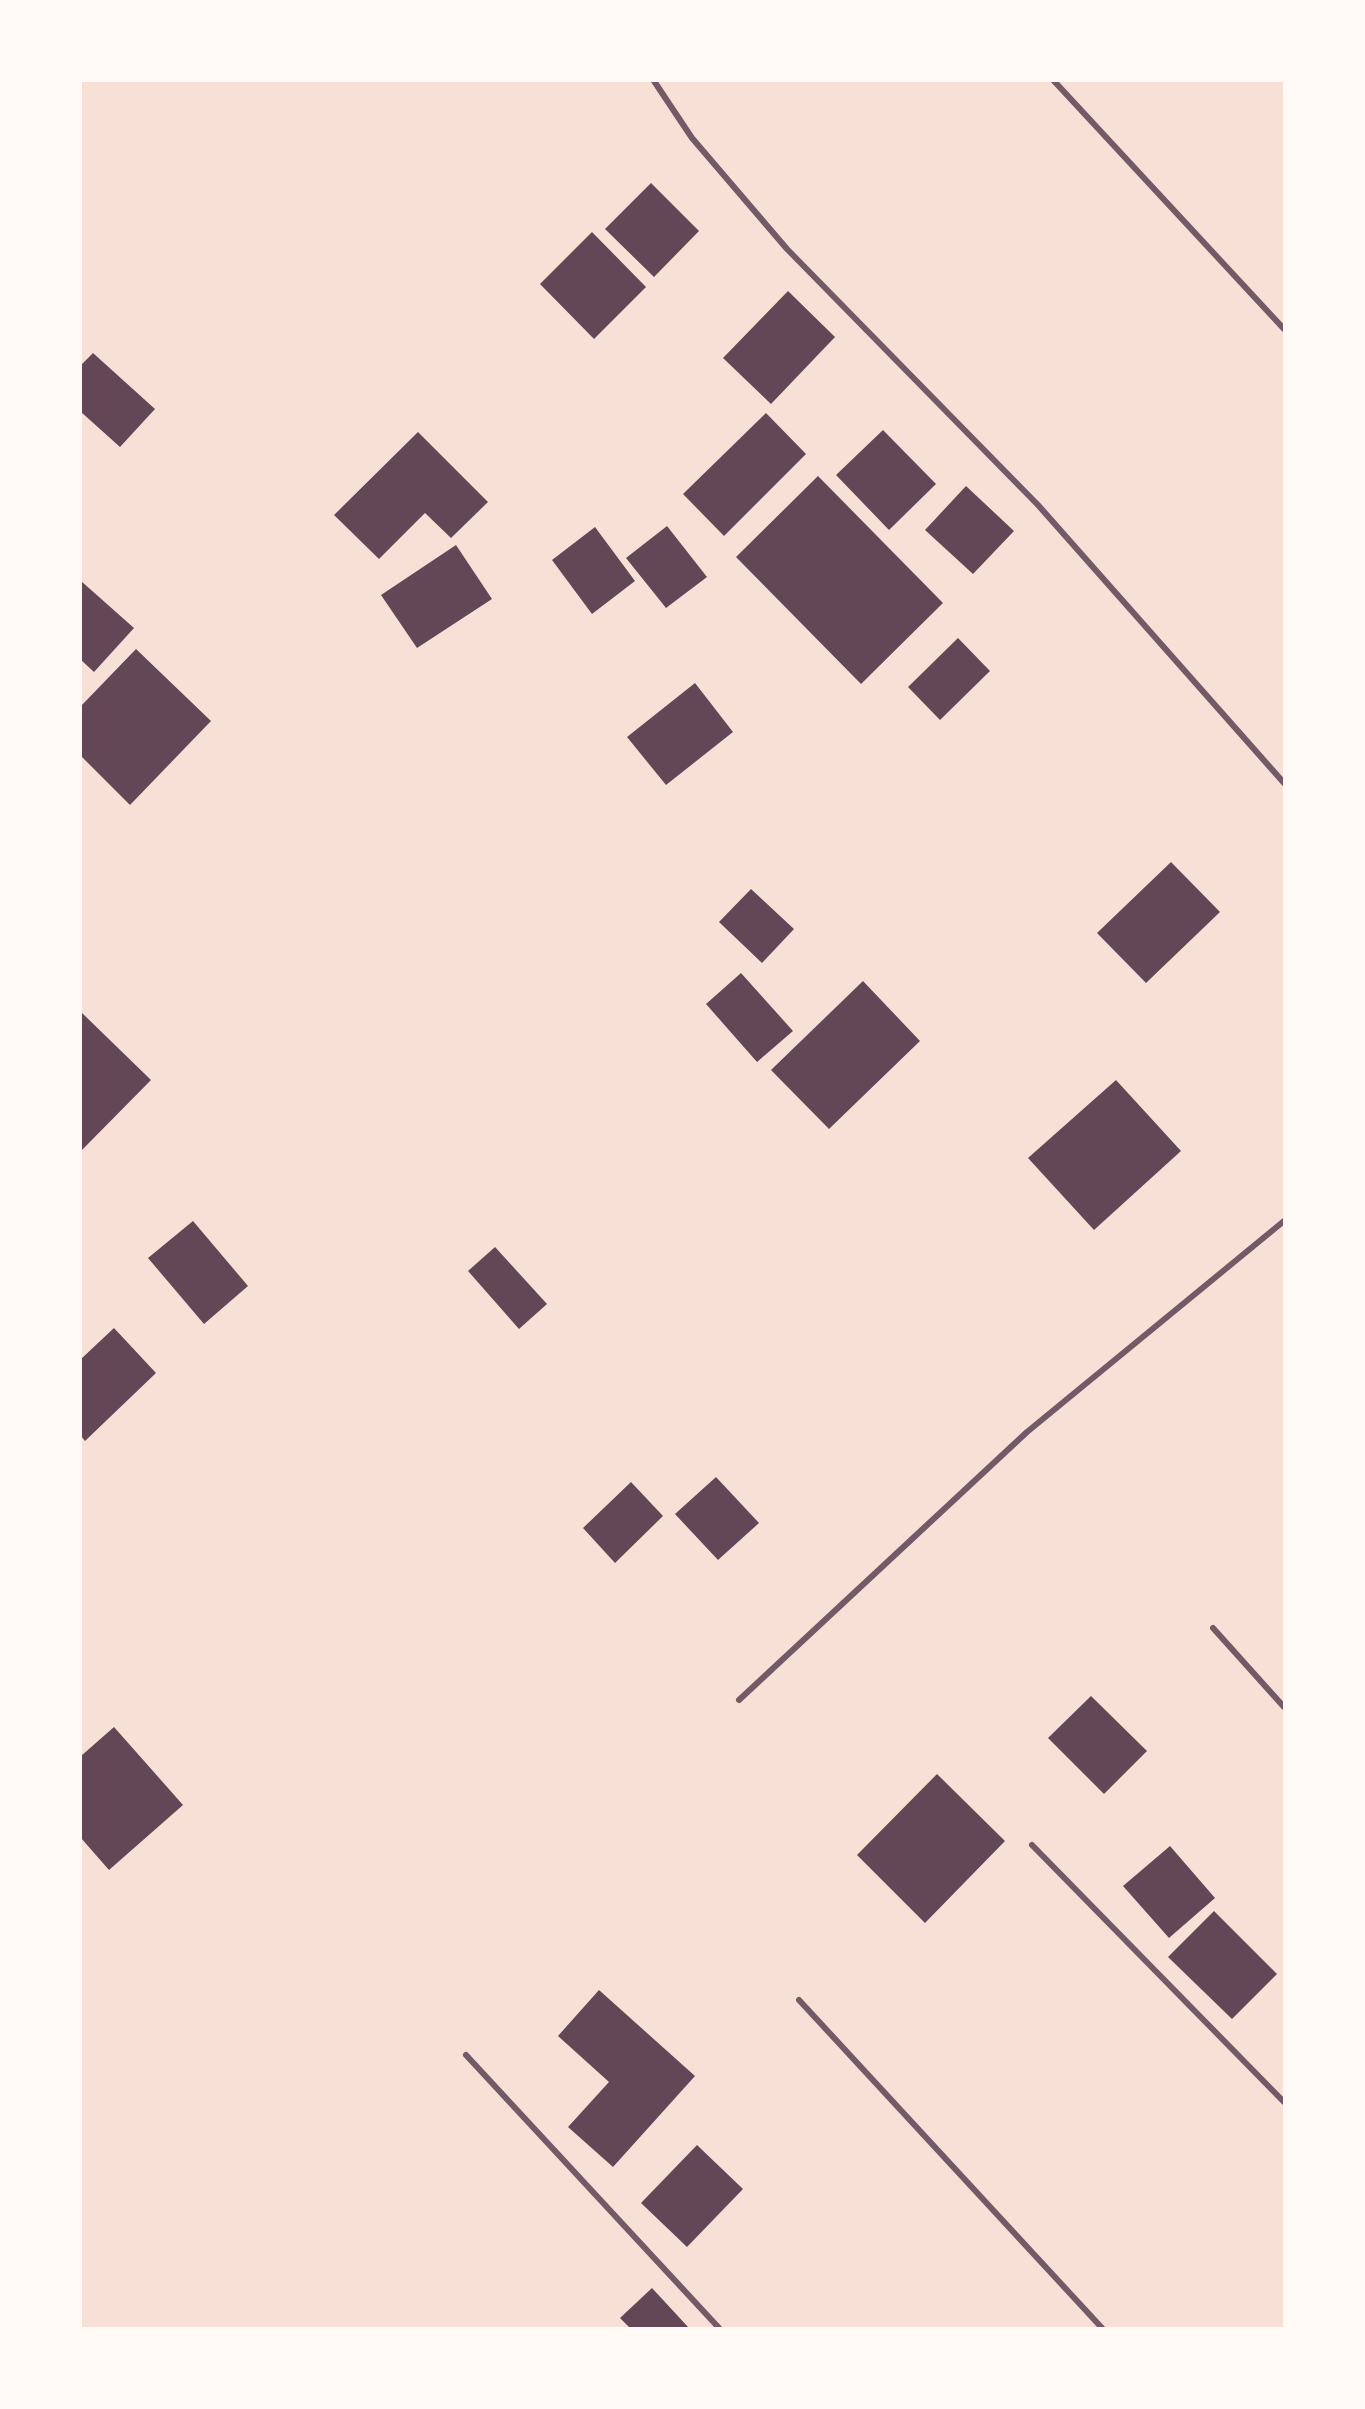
<!DOCTYPE html>
<html>
<head>
<meta charset="utf-8">
<style>
	body { margin:0 }
	#map { position:relative; width:1365px; height:2409px; overflow:hidden; background:#f7e1d7; font-family:Arial,sans-serif }
	canvas { display:block }
	.frame { position:absolute; inset:0; border:82px solid #fffaf5; pointer-events:none }
</style>
</head>
<body>
<div id="map">
<canvas width="1365" height="2409"></canvas>
<div class="frame"></div>
</div>
<script>
const ctx = document.querySelector('canvas').getContext('2d');
ctx.lineJoin = 'round';
function fillPath(path, color) {
  ctx.fillStyle = color;
  ctx.fill(path, 'evenodd');
}
function stroke(path, color, width, dash) {
  ctx.strokeStyle = color;
  ctx.lineWidth = width;
  ctx.lineCap = dash ? 'butt' : 'round';
  ctx.setLineDash(dash || []);
  ctx.stroke(path);
}
fillPath(new Path2D(`
	M 651,183 L 699,231 L 654,277 L 605,229 Z
	M 592,232 L 646,287 L 594,339 L 540,284 Z
	M 788,291 L 835,337 L 771,404 L 723,358 Z
	M 93,353 L 155,409 L 120,447 L 81,412 L 81,365 Z
	M 766,413 L 806,454 L 724,536 L 683,494 Z
	M 883,430 L 936,484 L 889,530 L 836,475 Z
	M 418,432 L 488,502 L 451,538 L 425,513 L 379,559 L 334,515 Z
	M 818,476 L 943,603 L 861,684 L 736,557 Z
	M 966,486 L 1014,531 L 973,574 L 925,530 Z
	M 667,526 L 707,577 L 666,608 L 626,558 Z
	M 595,527 L 635,581 L 592,614 L 552,560 Z
	M 456,545 L 492,599 L 417,648 L 381,595 Z
	M 81,581 L 134,628 L 94,672 L 81,660 Z
	M 958,638 L 990,671 L 940,720 L 908,687 Z
	M 136,649 L 211,721 L 130,805 L 81,756 L 81,706 Z
	M 695,683 L 733,732 L 666,785 L 627,737 Z
	M 1171,862 L 1220,912 L 1146,983 L 1097,933 Z
	M 751,889 L 794,929 L 762,963 L 719,922 Z
	M 741,973 L 793,1031 L 757,1062 L 706,1004 Z
	M 863,981 L 920,1041 L 829,1129 L 771,1070 Z
	M 81,1012 L 151,1080 L 81,1151 Z
	M 1116,1080 L 1181,1151 L 1094,1230 L 1028,1158 Z
	M 193,1221 L 248,1286 L 204,1324 L 148,1258 Z
	M 495,1247 L 547,1304 L 519,1329 L 468,1271 Z
	M 114,1328 L 156,1373 L 85,1441 L 81,1436 L 81,1359 Z
	M 716,1477 L 759,1523 L 718,1560 L 675,1514 Z
	M 631,1482 L 663,1516 L 615,1563 L 583,1528 Z
	M 1091,1696 L 1147,1751 L 1104,1794 L 1048,1738 Z
	M 114,1727 L 183,1805 L 109,1870 L 81,1838 L 81,1756 Z
	M 937,1774 L 1005,1841 L 925,1923 L 857,1855 Z
	M 1170,1846 L 1215,1898 L 1169,1938 L 1123,1886 Z
	M 1214,1911 L 1277,1974 L 1232,2019 L 1168,1957 Z
	M 599,1990 L 695,2076 L 613,2167 L 568,2127 L 609,2082 L 558,2036 Z
	M 697,2145 L 743,2189 L 687,2247 L 641,2203 Z
	M 652,2288 L 689,2328 L 630,2328 L 620,2318 Z`), '#644757');
stroke(new Path2D(`
	M 654,81 L 692,138 L 787,249 L 1038,505 L 1284,783
	M 1054,81 L 1284,329
	M 1213,1628 L 1284,1707
	M 739,1700 L 1027,1432 L 1284,1221
	M 1032,1845 L 1284,2102
	M 799,2000 L 1102,2328
	M 466,2055 L 719,2328`), '#755966', 6);
</script>
</body>
</html>
